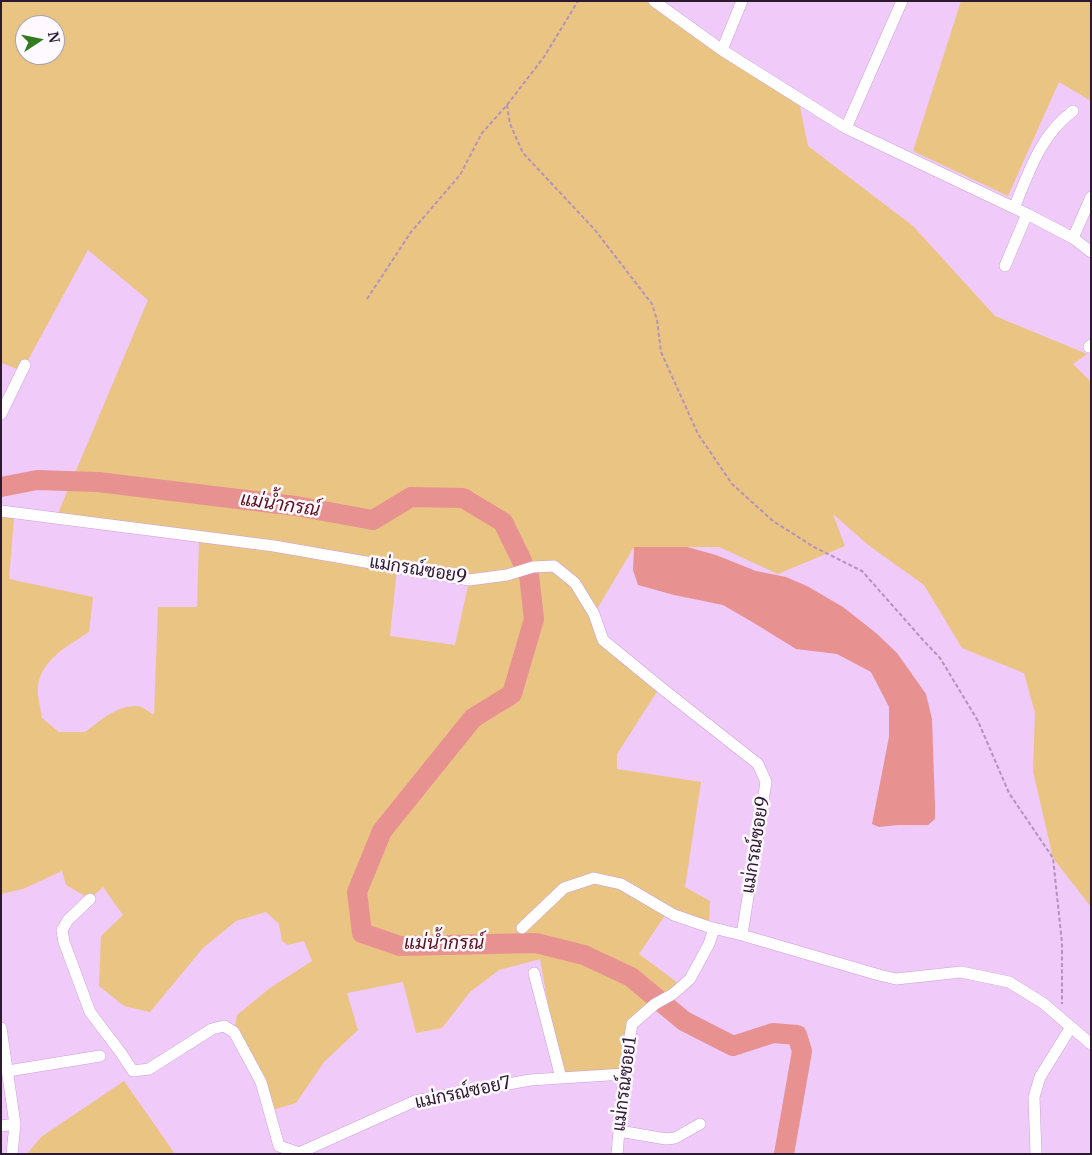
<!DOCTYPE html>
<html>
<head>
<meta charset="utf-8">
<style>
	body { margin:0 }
	#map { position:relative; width:1092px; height:1155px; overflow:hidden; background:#f0caf9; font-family:Merriweather,serif }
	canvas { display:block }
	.frame { position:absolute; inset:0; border:2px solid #2c1a30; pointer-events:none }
	.north { position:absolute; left:15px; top:15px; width:50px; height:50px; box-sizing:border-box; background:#fef9ff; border:1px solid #aaa0ac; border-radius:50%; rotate:79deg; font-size:14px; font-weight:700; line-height:20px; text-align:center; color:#2c1a30 }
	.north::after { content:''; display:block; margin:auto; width:18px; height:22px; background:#337b20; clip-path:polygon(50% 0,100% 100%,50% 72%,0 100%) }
</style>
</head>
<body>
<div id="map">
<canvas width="1092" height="1155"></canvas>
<div class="frame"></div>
<div class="north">N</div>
</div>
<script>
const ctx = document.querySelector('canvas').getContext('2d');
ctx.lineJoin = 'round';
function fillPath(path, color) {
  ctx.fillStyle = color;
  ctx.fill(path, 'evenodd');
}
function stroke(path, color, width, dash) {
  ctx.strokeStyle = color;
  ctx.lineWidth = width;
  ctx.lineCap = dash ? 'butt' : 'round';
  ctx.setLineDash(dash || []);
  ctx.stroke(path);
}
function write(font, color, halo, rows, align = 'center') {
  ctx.font = font + ' Merriweather,Sarabun,serif';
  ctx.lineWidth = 5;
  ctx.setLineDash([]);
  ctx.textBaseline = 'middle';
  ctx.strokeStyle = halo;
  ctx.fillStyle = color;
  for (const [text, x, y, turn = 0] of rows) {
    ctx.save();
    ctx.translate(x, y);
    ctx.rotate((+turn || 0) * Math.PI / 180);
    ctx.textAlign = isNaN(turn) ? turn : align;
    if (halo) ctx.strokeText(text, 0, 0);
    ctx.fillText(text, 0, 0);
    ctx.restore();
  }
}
fillPath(new Path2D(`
	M 1,1 L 659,1 L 798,97 L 808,146 L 913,226 L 995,316 L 1087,354 L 1073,364 L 1091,382 L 1091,907 L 1053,858 L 1033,771 L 1035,713 L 1024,673 L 962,648 L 924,585 L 867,544 L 833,514 L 845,546 L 778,574 L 719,547 L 634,547 L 594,614 L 603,640 L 660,687 L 617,754 L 617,769 L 701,782 L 685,887 L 710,901 L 709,927 L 668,911 L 639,954 L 682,986 L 630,1023 L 624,1074 L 561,1078 L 540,959 L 499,970 L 470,992 L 442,1028 L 416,1033 L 403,982 L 347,993 L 358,1030 L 324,1062 L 296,1103 L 269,1111 L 234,1032 L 237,1015 L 270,988 L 312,961 L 304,941 L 288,945 L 282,941 L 279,924 L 266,912 L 236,921 L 203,948 L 150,1012 L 124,1006 L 99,986 L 101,936 L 123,915 L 103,887 L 90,899 L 66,885 L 62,871 L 23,889 L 1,894 L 1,514 L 14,518 L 9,579 L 93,597 L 89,632 C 66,647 35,663 38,695 C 39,703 41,711 42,718 L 59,732 L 85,732 C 100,721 117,705 137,706 C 142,706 149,712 154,715 L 158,607 L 197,607 L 199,540 L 56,518 L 148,300 L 88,250 L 22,371 L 2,363 ZM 25,25 L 55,25 L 55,55 L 25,55 ZM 397,569 L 469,581 L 455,645 L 390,636 Z
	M 961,1 L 1091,1 L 1091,101 L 1059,82 L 1008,196 L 913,151 Z
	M 124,1081 L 175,1154 L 27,1154 L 41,1137 Z`), '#eac483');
fillPath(new Path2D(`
	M 634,547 L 687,547 L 716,555 L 756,571 L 786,577 L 807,586 L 843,607 L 876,633 L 897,653 L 926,694 L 932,719 L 935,805 L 935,819 L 928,825 L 898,825 L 879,827 L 872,824 L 889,737 L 889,707 L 871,672 L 837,654 L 796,649 L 754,623 L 723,605 L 674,595 L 638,585 L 633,570 Z`), '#e89191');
stroke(new Path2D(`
	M 1,487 L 37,480 L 98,482 L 296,506 L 373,520 L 411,497 L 463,498 L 503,522 L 522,561
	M 529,575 L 534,619 L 512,694 L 473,718 L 382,831 L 357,892 L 362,933 L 400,946 L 536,943 L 584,955 L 631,977 L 684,1021 L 733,1046 L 773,1033 L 797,1035 L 802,1051 L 784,1154`), '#e89191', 20);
const minor = new Path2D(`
	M 654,1 L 722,50 L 846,128 L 1027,214 L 1073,238 L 1091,252
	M 722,50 L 742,1
	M 846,128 L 902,1
	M 1014,208 C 1029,172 1041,134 1073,111
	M 1073,238 L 1091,197
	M 1005,266 L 1027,214
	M 1089,347 L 1091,345
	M 1,414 L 25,365
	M 1,511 L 274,546 L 469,580 L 507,575 L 533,567 L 554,566 L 575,583 L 594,614 L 603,640 L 664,690 L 758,764 L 766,782 L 742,935
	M 90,899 L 68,920 L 62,930 L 64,942 L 90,1012 L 121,1053 L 133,1071 L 149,1069 L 212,1029 L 224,1026 L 234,1032 L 261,1082 L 279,1146 L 299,1153 L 415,1101 L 530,1080 L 624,1074
	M 522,928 L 564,888 L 594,878 L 621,884 L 674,915 L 709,927 L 742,935 L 879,975 L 896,979 L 961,972 L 1009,982 L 1043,1003 L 1091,1044
	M 534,973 L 561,1078
	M 1,1028 L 15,1124 L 12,1154
	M 8,1071 L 100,1056
	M 1,1126 L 15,1124
	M 619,1131 L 666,1139 L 675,1138 L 700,1124
	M 617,1154 L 624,1074 L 632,1024 L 655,1004 L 673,994 L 690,979 L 709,944 L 714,929
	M 1036,1154 L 1034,1097 L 1040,1077 L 1071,1027`);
stroke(minor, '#cc9fd7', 12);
stroke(new Path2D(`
	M 507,105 L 510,124 L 523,153 L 595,230 L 652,304 L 657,320 L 661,352 L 698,434 L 732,484 L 773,521 L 814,547 L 862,571 L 923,640 L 940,658 L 978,721 L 1009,793 L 1053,858 L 1062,943 L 1062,1004
	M 367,299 L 411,232 L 460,175 L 482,133 L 507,105 L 544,57 L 578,1`), '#b393ba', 2, [4, 2.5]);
stroke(minor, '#fff', 11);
write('18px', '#2c1a30', '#fef9ff', [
	["แม่กรณ์ซอย9",418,570,9],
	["แม่กรณ์ซอย9",756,845,-81],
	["แม่กรณ์ซอย1",625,1084,-83],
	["แม่กรณ์ซอย7",463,1093,-12]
]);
write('italic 19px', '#5e111a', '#fef9ff', [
	["แม่น้ำกรณ์",280,505,8],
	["แม่น้ำกรณ์",444,944]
]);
</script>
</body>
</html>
